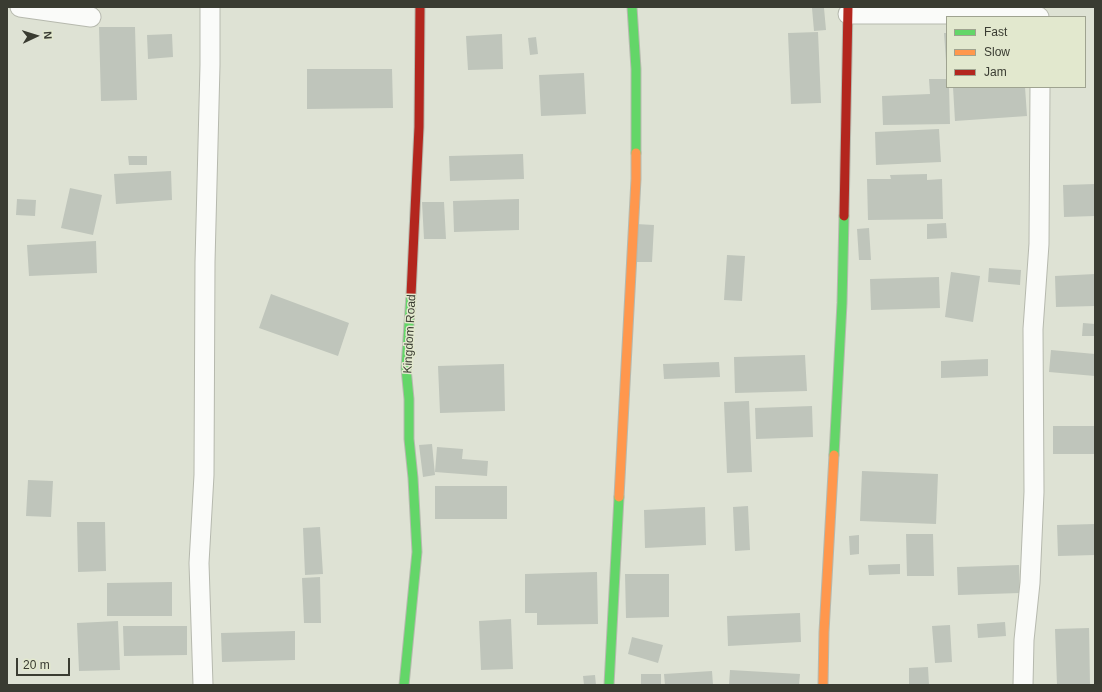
<!DOCTYPE html>
<html>
<head>
<meta charset="utf-8">
<style>
	body { margin:0 }
	#map { position:relative; width:1102px; height:692px; overflow:hidden; background:#dee2d4; font-family:Arial,sans-serif }
	canvas { display:block }
	.frame { position:absolute; inset:0; border:8px solid #3a3c32; pointer-events:none }
	.legend { position:absolute; left:946px; top:16px; width:140px; height:72px; box-sizing:border-box; background:#e2e8ce; border:1px solid #9fa390; margin:0; padding:5px 7px; list-style:none; font-size:12px; color:#3a3c32 }
	.legend li { display:flex; align-items:center; gap:8px; height:20px }
	.legend b { width:20px; border:1px solid #9fa390 }
	.north { position:absolute; left:16px; top:16px; width:40px; height:40px; -webkit-text-stroke:3px #e2e8ce; paint-order:stroke; rotate:86deg; font-size:11px; font-weight:700; line-height:16px; text-align:center; color:#3a3c32 }
	.north::after { content:''; display:block; margin:auto; width:14px; height:18px; background:#3a3c32; clip-path:polygon(50% 0,100% 100%,50% 72%,0 100%) }
	.scale { position:absolute; left:16px; top:658px; width:54px; height:18px; box-sizing:border-box; border:2px solid #3a3c32; border-top:0; padding-left:5px; font-size:12px; line-height:14px; white-space:nowrap; color:#3a3c32; -webkit-text-stroke:3px #e2e8ce; paint-order:stroke }
</style>
</head>
<body>
<div id="map">
<canvas width="1102" height="692"></canvas>
<div class="frame"></div>
<ul class="legend">
<li><b style="height:5px;background:#63d668"></b>Fast</li>
<li><b style="height:5px;background:#ff974d"></b>Slow</li>
<li><b style="height:5px;background:#b3261e"></b>Jam</li>
</ul>
<div class="north">N</div>
<div class="scale">20 m</div>
</div>
<script>
const ctx = document.querySelector('canvas').getContext('2d');
ctx.lineJoin = 'round';
function fillPath(path, color) {
  ctx.fillStyle = color;
  ctx.fill(path, 'evenodd');
}
function stroke(path, color, width, dash) {
  ctx.strokeStyle = color;
  ctx.lineWidth = width;
  ctx.lineCap = dash ? 'butt' : 'round';
  ctx.setLineDash(dash || []);
  ctx.stroke(path);
}
function write(font, color, halo, rows, align = 'center') {
  ctx.font = font + ' Arial,sans-serif';
  ctx.lineWidth = 3;
  ctx.setLineDash([]);
  ctx.textBaseline = 'middle';
  ctx.strokeStyle = halo;
  ctx.fillStyle = color;
  for (const [text, x, y, turn = 0] of rows) {
    ctx.save();
    ctx.translate(x, y);
    ctx.rotate((+turn || 0) * Math.PI / 180);
    ctx.textAlign = isNaN(turn) ? turn : align;
    if (halo) ctx.strokeText(text, 0, 0);
    ctx.fillText(text, 0, 0);
    ctx.restore();
  }
}
fillPath(new Path2D(`
	M 812,8 L 824,8 L 826,30 L 814,31 Z
	M 99,27 L 135,27 L 137,100 L 101,101 Z
	M 818,32 L 821,103 L 791,104 L 788,33 Z
	M 944,33 L 947,33 L 947,60 L 946,61 Z
	M 172,34 L 173,57 L 148,59 L 147,35 Z
	M 502,34 L 503,69 L 468,70 L 466,36 Z
	M 536,37 L 538,54 L 530,55 L 528,38 Z
	M 307,69 L 392,69 L 393,108 L 307,109 Z
	M 584,73 L 586,114 L 541,116 L 539,75 Z
	M 929,79 L 947,79 L 947,87 L 949,87 L 950,124 L 883,125 L 882,96 L 930,94 Z
	M 953,87 L 1025,87 L 1027,116 L 955,121 Z
	M 939,129 L 941,162 L 876,165 L 875,132 Z
	M 523,154 L 524,179 L 450,181 L 449,156 Z
	M 128,156 L 147,156 L 147,165 L 129,165 Z
	M 171,171 L 172,200 L 116,204 L 114,174 Z
	M 927,174 L 927,180 L 942,179 L 943,219 L 868,220 L 867,179 L 891,179 L 890,175 Z
	M 1095,184 L 1095,216 L 1064,217 L 1063,185 Z
	M 70,188 L 102,195 L 93,235 L 61,228 Z
	M 17,199 L 36,200 L 35,216 L 16,215 Z
	M 519,199 L 519,230 L 454,232 L 453,201 Z
	M 422,202 L 444,202 L 446,239 L 424,239 Z
	M 946,223 L 947,238 L 927,239 L 927,224 Z
	M 636,224 L 654,225 L 652,262 L 635,262 Z
	M 869,228 L 871,260 L 859,260 L 857,229 Z
	M 96,241 L 97,273 L 29,276 L 27,245 Z
	M 727,255 L 745,256 L 742,301 L 724,300 Z
	M 989,268 L 1021,270 L 1020,285 L 988,282 Z
	M 951,272 L 980,276 L 973,322 L 945,317 Z
	M 1095,274 L 1095,306 L 1056,307 L 1055,276 Z
	M 939,277 L 940,308 L 871,310 L 870,279 Z
	M 271,294 L 349,323 L 338,356 L 259,328 Z
	M 1083,323 L 1095,324 L 1095,336 L 1082,336 Z
	M 1051,350 L 1095,354 L 1095,376 L 1049,372 Z
	M 805,355 L 807,391 L 735,393 L 734,357 Z
	M 988,359 L 988,376 L 941,378 L 941,361 Z
	M 719,362 L 720,377 L 664,379 L 663,364 Z
	M 504,364 L 505,411 L 440,413 L 438,366 Z
	M 749,401 L 752,472 L 727,473 L 724,402 Z
	M 812,406 L 813,437 L 756,439 L 755,408 Z
	M 1053,426 L 1095,426 L 1095,454 L 1053,454 Z
	M 432,444 L 435,475 L 423,477 L 419,445 Z
	M 437,447 L 463,449 L 462,459 L 488,461 L 487,476 L 435,472 Z
	M 862,471 L 938,474 L 936,524 L 860,521 Z
	M 28,480 L 53,481 L 51,517 L 26,516 Z
	M 435,486 L 507,486 L 507,519 L 435,519 Z
	M 748,506 L 750,550 L 735,551 L 733,507 Z
	M 705,507 L 706,545 L 645,548 L 644,510 Z
	M 77,522 L 105,522 L 106,571 L 78,572 Z
	M 1095,524 L 1095,555 L 1058,556 L 1057,525 Z
	M 320,527 L 323,574 L 305,575 L 303,528 Z
	M 906,534 L 933,534 L 934,576 L 907,576 Z
	M 859,535 L 859,554 L 850,555 L 849,536 Z
	M 900,564 L 900,574 L 869,575 L 868,565 Z
	M 1019,565 L 1020,593 L 958,595 L 957,567 Z
	M 597,572 L 598,624 L 537,625 L 537,613 L 525,613 L 525,574 Z
	M 625,574 L 669,574 L 669,617 L 626,618 Z
	M 320,577 L 321,623 L 304,623 L 302,578 Z
	M 172,582 L 172,616 L 107,616 L 107,583 Z
	M 800,613 L 801,642 L 728,646 L 727,616 Z
	M 511,619 L 513,669 L 481,670 L 479,621 Z
	M 118,621 L 120,670 L 79,671 L 77,623 Z
	M 1005,622 L 1006,636 L 978,638 L 977,624 Z
	M 950,625 L 952,662 L 935,663 L 932,626 Z
	M 123,626 L 187,626 L 187,655 L 124,656 Z
	M 1089,628 L 1090,685 L 1057,685 L 1055,629 Z
	M 295,631 L 295,660 L 222,662 L 221,633 Z
	M 632,637 L 663,645 L 658,663 L 628,654 Z
	M 928,667 L 929,685 L 909,685 L 909,668 Z
	M 730,670 L 800,674 L 799,685 L 729,685 Z
	M 712,671 L 713,685 L 665,685 L 664,674 Z
	M 641,674 L 661,674 L 661,685 L 641,685 Z
	M 595,675 L 596,685 L 584,685 L 583,676 Z`), '#bfc5bb');
const street = new Path2D(`
	M 20,7 L 91,17
	M 848,14 L 1010,14 L 1039,17
	M 203,685 L 199,563 L 204,475 L 205,262 L 210,65 L 210,7
	M 1023,685 L 1024,640 L 1030,583 L 1034,492 L 1033,329 L 1039,244 L 1040,87`);
const fast = new Path2D(`
	M 632,7 L 636,69 L 636,153
	M 834,455 L 842,303 L 844,216
	M 404,685 L 417,552 L 413,478 L 409,439 L 409,399 L 406,368 L 411,295
	M 609,685 L 619,497`);
const slow = new Path2D(`
	M 619,497 L 636,179 L 636,153
	M 823,685 L 824,632 L 834,455`);
const jam = new Path2D(`
	M 844,216 L 848,7
	M 411,295 L 419,127 L 420,7`);
stroke(street, '#b6b9ae', 21);
stroke(fast, '#b6b9ae', 11);
stroke(slow, '#b6b9ae', 11);
stroke(jam, '#b6b9ae', 11);
stroke(street, '#fafbf9', 19);
stroke(fast, '#63d668', 9);
stroke(slow, '#ff974d', 9);
stroke(jam, '#b3261e', 9);
write('12px', '#3a3c32', '#e2e8ce', [
	["Kingdom Road",410,334,-87]
]);
</script>
</body>
</html>
